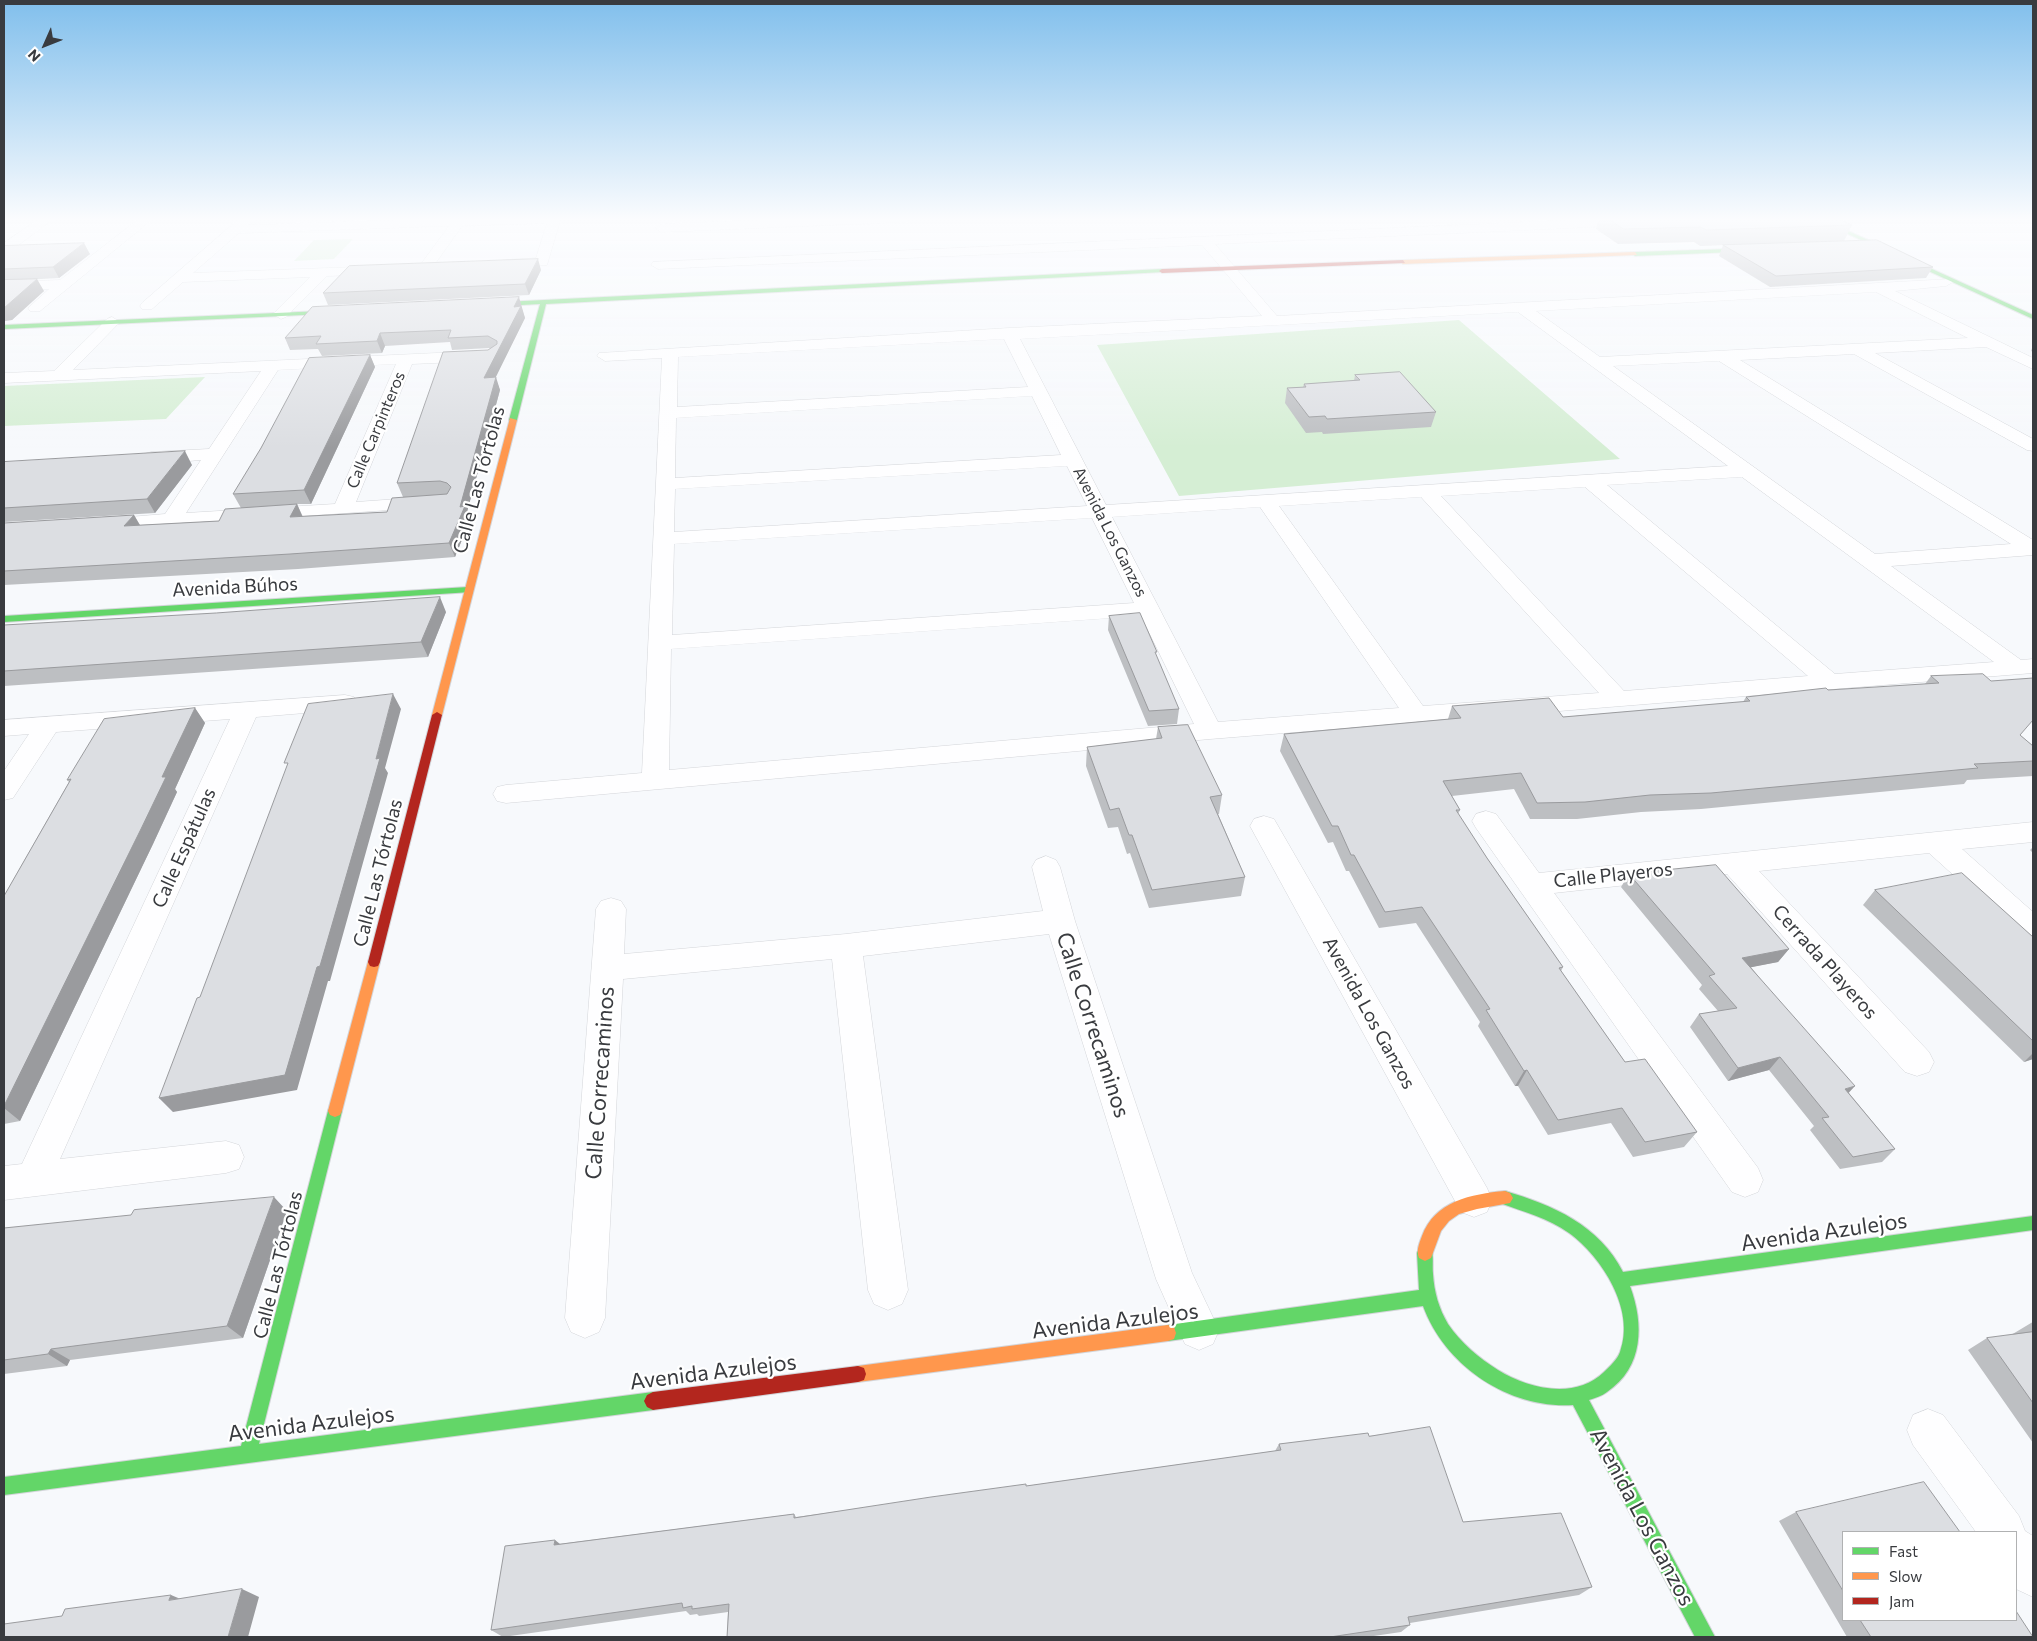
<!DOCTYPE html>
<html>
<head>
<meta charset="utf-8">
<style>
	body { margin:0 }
	#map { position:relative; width:2037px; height:1641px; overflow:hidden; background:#f7f9fc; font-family:Commissioner,sans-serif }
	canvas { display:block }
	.frame { position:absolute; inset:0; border:5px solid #393b3f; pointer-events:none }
	.legend { position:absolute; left:1842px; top:1531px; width:175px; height:90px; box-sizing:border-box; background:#fff; border:1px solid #b0b1b2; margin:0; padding:6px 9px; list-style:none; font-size:15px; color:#393b3f }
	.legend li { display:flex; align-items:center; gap:10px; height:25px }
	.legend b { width:25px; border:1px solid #b0b1b2 }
	.north { position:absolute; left:20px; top:20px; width:50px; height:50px; -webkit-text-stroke:4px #fff; paint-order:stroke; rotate:226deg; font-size:14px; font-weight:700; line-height:20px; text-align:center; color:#393b3f }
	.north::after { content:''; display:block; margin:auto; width:18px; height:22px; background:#393b3f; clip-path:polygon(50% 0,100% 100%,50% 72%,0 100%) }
</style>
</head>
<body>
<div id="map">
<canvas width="2037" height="1641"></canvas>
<div class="frame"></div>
<ul class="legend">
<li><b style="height:6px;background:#63d668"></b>Fast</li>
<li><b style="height:6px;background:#ff974d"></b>Slow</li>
<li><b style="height:6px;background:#b3261e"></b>Jam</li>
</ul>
<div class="north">N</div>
</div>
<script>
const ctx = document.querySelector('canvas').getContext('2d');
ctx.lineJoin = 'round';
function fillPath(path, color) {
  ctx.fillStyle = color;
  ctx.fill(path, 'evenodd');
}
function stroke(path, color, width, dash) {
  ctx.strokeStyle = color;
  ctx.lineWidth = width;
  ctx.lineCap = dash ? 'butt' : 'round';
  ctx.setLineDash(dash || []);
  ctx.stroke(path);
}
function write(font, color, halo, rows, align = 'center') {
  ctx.font = font + ' Commissioner,sans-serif';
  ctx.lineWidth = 4.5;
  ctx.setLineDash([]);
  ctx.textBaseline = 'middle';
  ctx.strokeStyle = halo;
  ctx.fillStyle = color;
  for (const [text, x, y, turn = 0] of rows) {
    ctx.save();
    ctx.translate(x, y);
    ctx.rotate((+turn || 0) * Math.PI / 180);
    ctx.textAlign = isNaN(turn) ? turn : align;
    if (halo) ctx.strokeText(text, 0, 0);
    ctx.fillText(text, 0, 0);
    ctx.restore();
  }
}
fillPath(new Path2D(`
	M 353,239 L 334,259 L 294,261 L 314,240 Z
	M 1459,320 L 1620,459 L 1179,496 L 1097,345 Z
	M 205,377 L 166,419 L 4,426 L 4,386 Z`), '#d5eed4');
const street = new Path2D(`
	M 40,218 L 55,218 L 9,252 L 4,253 L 4,243 Z
	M 140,218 L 154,218 L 40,311 L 30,311 L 28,308 L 49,289 L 4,290 L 4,282 L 60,280 Z
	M 240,218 L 254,218 L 248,225 L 455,218 L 561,218 L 547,265 L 503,268 L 496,264 L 503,260 L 536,258 L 547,223 L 462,226 L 430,271 L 425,272 L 418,268 L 449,226 L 239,233 L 193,273 L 382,266 L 389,270 L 382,274 L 327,276 L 286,317 L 281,319 L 273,314 L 310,277 L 183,282 L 152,309 L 142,309 L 140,306 L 142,303 Z
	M 807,218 L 913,218 L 907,222 L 661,232 L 655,228 L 661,224 Z
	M 1612,218 L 1709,218 L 1703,222 L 1215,244 L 1277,316 L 1951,279 L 1953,282 L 1946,286 L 1895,291 L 2033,358 L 2033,369 L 1986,347 L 1875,353 L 2033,439 L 2033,451 L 2027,450 L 1854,354 L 1740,360 L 2033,540 L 2033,555 L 1891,566 L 2021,660 L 2033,659 L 2033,673 L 1210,739 L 506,803 L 497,801 L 493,794 L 497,787 L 506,785 L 642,773 L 662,358 L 605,361 L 597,356 L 599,353 L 1009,328 L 1262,316 L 1202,245 L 658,269 L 651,265 L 653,262 ZM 1876,292 L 1968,338 L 1600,357 L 1536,311 ZM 1518,312 L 1728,466 L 1106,505 L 1020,339 ZM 1004,339 L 1028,387 L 677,407 L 678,357 ZM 1719,361 L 2011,544 L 1875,554 L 1613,366 ZM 1032,396 L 1061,455 L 675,478 L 676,418 ZM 1067,466 L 1087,506 L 674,532 L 675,489 ZM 1742,477 L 1994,662 L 1835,674 L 1607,485 ZM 1585,487 L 1808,676 L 1624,691 L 1441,496 ZM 1421,497 L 1599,693 L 1423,706 L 1279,506 ZM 1260,507 L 1399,708 L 1218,722 L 1112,517 ZM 1092,518 L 1134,603 L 672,635 L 674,544 ZM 1141,616 L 1194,724 L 669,770 L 671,649 Z
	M 112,317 L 120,322 L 117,325 L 73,370 L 479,351 L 487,356 L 479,361 L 412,364 L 356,502 L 426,497 L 433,499 L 436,503 L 433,507 L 100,530 L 93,528 L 90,524 L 93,520 L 165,514 L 201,460 L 151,464 L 144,462 L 142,458 L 144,454 L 151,452 L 209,449 L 261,371 L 4,383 L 4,373 L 54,371 L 107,319 ZM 396,364 L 335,504 L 186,513 L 278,370 Z
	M 345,695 L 354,697 L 357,703 L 354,709 L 256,717 L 60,1159 L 226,1141 L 239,1145 L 244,1157 L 239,1169 L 226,1173 L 4,1200 L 4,1166 L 22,1164 L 230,719 L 56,732 L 13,798 L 4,800 L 4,771 L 29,734 L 4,736 L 4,720 Z
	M 1486,811 L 1496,814 L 1539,873 L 2033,822 L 2033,842 L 1962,849 L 2033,912 L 2033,941 L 2022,937 L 1929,853 L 1759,871 L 1929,1052 L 1934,1062 L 1929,1072 L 1917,1076 L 1905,1072 L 1727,874 L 1554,893 L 1758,1168 L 1763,1180 L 1758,1192 L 1745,1197 L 1732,1192 L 1476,828 L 1472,821 L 1476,814 Z
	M 1264,816 L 1274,819 L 1487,1188 L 1492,1200 L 1487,1212 L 1474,1217 L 1461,1212 L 1250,826 L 1254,819 Z
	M 1046,856 L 1056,860 L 1060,867 L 1075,921 L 1192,1273 L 1219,1330 L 1213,1344 L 1199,1350 L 1185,1344 L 1156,1279 L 1049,934 L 863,956 L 908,1290 L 902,1304 L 888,1310 L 874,1304 L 868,1290 L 832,959 L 623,979 L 605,1318 L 599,1332 L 585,1338 L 571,1332 L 565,1318 L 596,909 L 601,901 L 611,898 L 621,901 L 626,909 L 624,954 L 846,934 L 1043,911 L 1032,867 L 1036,860 Z
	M 1928,1409 L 1943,1415 L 2019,1516 L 2025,1531 L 2033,1536 L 2033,1597 L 2016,1589 L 2016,1532 L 1976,1532 L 1913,1445 L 1907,1430 L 1913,1415 Z`);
const fast = new Path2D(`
	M 1813,218 L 1820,218 L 2033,315 L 2033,319 Z
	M 1758,248 L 1760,251 L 1635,256 L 1632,254 L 1635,252 Z
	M 1162,269 L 1164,272 L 546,304 L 517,420 L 513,422 L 509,420 L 540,304 L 484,307 L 481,305 L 484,303 Z
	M 344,310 L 346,311 L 346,313 L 4,329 L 4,325 Z
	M 468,587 L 472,590 L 471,592 L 4,622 L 4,616 Z
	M 335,1105 L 340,1107 L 342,1111 L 259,1444 L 653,1392 L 659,1395 L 662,1401 L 659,1407 L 653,1410 L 4,1495 L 4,1477 L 241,1446 L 328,1111 L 330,1107 Z
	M 1505,1191 C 1553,1205 1599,1225 1623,1272 L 2033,1216 L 2033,1230 L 1630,1286 C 1644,1324 1644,1367 1607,1392 C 1602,1396 1595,1398 1589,1400 L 1715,1637 L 1695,1637 L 1573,1405 C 1509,1409 1445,1366 1423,1306 L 1168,1341 L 1162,1339 L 1160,1333 L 1162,1327 L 1168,1325 L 1419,1290 L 1417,1253 L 1419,1248 L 1425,1245 L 1431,1248 C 1434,1256 1432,1265 1433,1274 C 1434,1292 1439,1309 1448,1324 C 1461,1343 1479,1358 1498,1370 C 1529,1389 1575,1400 1604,1372 C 1610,1366 1617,1360 1620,1352 C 1636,1310 1602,1257 1569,1233 C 1548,1218 1524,1212 1500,1203 L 1497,1198 L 1500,1193 Z`);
const slow = new Path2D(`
	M 1635,252 L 1637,255 L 1403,264 L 1400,262 L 1403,260 Z
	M 510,418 L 517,420 L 442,715 L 437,718 L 432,715 Z
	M 374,957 L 378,958 L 380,962 L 342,1111 L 340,1115 L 335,1117 L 330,1115 L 328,1111 L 368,962 L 370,958 Z
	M 1505,1191 L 1510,1193 L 1513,1198 L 1510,1203 L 1477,1209 L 1459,1214 L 1449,1221 L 1441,1231 L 1431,1258 L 1425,1261 L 1419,1258 C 1416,1251 1419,1244 1422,1236 C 1435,1201 1471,1194 1505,1191 Z
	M 1168,1325 L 1174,1327 L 1176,1333 L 1174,1339 L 1168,1341 L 858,1382 L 852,1380 L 850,1374 L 852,1368 L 858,1366 Z`);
const jam = new Path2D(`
	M 1403,260 L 1405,263 L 1162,273 L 1159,271 L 1162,269 Z
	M 437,712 L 442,715 L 380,962 L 378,966 L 374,967 L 370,966 L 368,962 L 432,715 Z
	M 858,1366 L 864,1368 L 866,1374 L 864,1380 L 858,1382 L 653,1410 L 647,1407 L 644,1401 L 647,1395 L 653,1392 Z`);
stroke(street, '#d3d5d9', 1);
stroke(fast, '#d3d5d9', 2);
stroke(slow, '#d3d5d9', 2);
stroke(jam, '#d3d5d9', 2);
fillPath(street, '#fefeff');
fillPath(fast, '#63d668');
fillPath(slow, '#ff974d');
fillPath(jam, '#b3261e');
fillPath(new Path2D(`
	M 1599,218 L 1836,218 L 1852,225 L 1844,241 L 1700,246 L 1694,242 L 1618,244 L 1596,229 Z
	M 1723,245 L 1933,267 L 1926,278 L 1770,287 L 1719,256 Z
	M 4,246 L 90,254 L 59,278 L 23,280 L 44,291 L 12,320 L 4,321 Z
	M 541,270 L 529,295 L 328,305 L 323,293 Z
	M 522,308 L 522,309 L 525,318 L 495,377 L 500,390 L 467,512 L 470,520 L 455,557 L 298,569 L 4,585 L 4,523 L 134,515 L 140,525 L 219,521 L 241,508 L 233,494 L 370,355 L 375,367 L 311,504 L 297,504 L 303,517 L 387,512 L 403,497 L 397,483 L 488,350 L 490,348 L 452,350 L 450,342 L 385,346 L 382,353 L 322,356 L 318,349 L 290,350 L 285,338 Z
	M 2033,345 L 2033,352 L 2031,351 Z
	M 1355,375 L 1436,412 L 1431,427 L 1323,434 L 1322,432 L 1306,433 L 1285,403 L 1287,388 L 1303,387 L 1304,384 L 1354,381 Z
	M 4,462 L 192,465 L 155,513 L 4,522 L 4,523 Z
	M 446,612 L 428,657 L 4,686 L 4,625 Z
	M 1109,616 L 1179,709 L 1177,724 L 1148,726 L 1108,630 Z
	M 1931,676 L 2020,735 L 2033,746 L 2033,776 L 1967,780 L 1964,784 L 1701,809 L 1641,812 L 1577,819 L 1530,819 L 1514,789 L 1452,796 L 1460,810 L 1458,814 L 1487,858 L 1563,967 L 1561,971 L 1625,1062 L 1697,1132 L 1684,1147 L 1633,1157 L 1611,1123 L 1548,1135 L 1518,1086 L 1515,1086 L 1478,1026 L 1480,1022 L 1416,923 L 1379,928 L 1349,871 L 1346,871 L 1333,842 L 1328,843 L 1280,751 L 1284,734 L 1448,719 L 1452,706 L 1563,717 L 1743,702 L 1746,697 L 1925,684 Z
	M 195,708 L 205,723 L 175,789 L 177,792 L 153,844 L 20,1121 L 4,1124 L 4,896 L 69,782 L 67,780 Z
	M 1158,727 L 1222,795 L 1219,814 L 1218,814 L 1245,877 L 1241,896 L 1149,908 L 1130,853 L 1127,854 L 1118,827 L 1108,828 L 1086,766 L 1087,747 L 1156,739 Z
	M 2033,847 L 2033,853 L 2030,850 Z
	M 1629,874 L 1789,949 L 1778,962 L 1751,967 L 1849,1093 L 1895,1149 L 1882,1162 L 1840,1169 L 1810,1130 L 1814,1126 L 1769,1070 L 1728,1081 L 1690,1027 L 1699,1014 L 1718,1011 L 1699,989 L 1702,985 L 1621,887 Z
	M 1875,890 L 2033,937 L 2033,1059 L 2024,1062 L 1863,905 Z
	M 287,1211 L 243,1338 L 70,1360 L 67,1366 L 4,1374 L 4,1228 Z
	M 2033,1322 L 2033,1443 L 1968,1350 L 1987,1338 L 2011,1335 L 2031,1323 Z
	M 1369,1436 L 1463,1522 L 1592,1587 L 1579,1595 L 1410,1623 L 1410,1625 L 1401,1632 L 1367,1637 L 727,1637 L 728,1612 L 699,1616 L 697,1614 L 690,1615 L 686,1611 L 503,1637 L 491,1630 L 559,1544 L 794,1514 L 796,1517 L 1026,1486 L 1275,1451 L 1279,1444 Z
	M 1796,1512 L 1843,1532 L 1843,1620 L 2016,1620 L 2033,1637 L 1847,1637 L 1779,1521 Z`), '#bdbfc2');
fillPath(new Path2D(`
	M 84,243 L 90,254 L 59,278 L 53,267 Z
	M 538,259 L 541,270 L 529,295 L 525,284 Z
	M 37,279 L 44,291 L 12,320 L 4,321 L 4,308 Z
	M 519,297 L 525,318 L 489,391 L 484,378 L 514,307 Z
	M 380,333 L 385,346 L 382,353 L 377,341 Z
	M 370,355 L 375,367 L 311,504 L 304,490 Z
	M 496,377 L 500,390 L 467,512 L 470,520 L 455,557 L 449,543 Z
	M 185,451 L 192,465 L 155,513 L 147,499 Z
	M 297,504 L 303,518 L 290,517 Z
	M 134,515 L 142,529 L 124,526 Z
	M 440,597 L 446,612 L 428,657 L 421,642 Z
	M 393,694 L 401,709 L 385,768 L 388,773 L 330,981 L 328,981 L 297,1090 L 173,1112 L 159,1098 L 376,759 Z
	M 195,708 L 205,723 L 175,789 L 177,792 L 153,844 L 20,1121 L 4,1108 L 4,1106 Z
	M 1789,949 L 1778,962 L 1732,971 L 1742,958 Z
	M 2033,1053 L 2033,1059 L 2024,1062 Z
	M 1780,1057 L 1769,1070 L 1728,1081 L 1738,1068 Z
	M 1527,1070 L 1518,1086 L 1515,1086 L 1524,1071 Z
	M 1855,1086 L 1843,1099 L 1845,1089 Z
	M 274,1197 L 287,1211 L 243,1338 L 227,1326 Z
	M 51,1349 L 70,1360 L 67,1366 L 48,1354 Z
	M 555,1540 L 565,1548 L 554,1545 Z
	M 242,1589 L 259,1597 L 248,1637 L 228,1637 Z
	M 171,1595 L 190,1603 L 169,1600 Z`), '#9a9b9e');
const building = new Path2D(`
	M 1607,218 L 1836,218 L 1852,225 L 1707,230 L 1700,227 L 1624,229 Z
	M 1877,240 L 1933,267 L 1776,276 L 1723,245 Z
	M 84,243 L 53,267 L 4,269 L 4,246 Z
	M 538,259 L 525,284 L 323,293 L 349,266 Z
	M 37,279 L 4,308 L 4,280 Z
	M 519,297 L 514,307 L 521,306 L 484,378 L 496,377 L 460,507 L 465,506 L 449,543 L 290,554 L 4,571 L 4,523 L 134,515 L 124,526 L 219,521 L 225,509 L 297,504 L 290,517 L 387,512 L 392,498 L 447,494 L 451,487 L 447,483 L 440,481 L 397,483 L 443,352 L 488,350 L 497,344 L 497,341 L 488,336 L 448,338 L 451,330 L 380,333 L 377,341 L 316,344 L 321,336 L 285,338 L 312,307 Z
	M 370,355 L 304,490 L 233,494 L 261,448 L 309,358 Z
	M 1400,372 L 1436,412 L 1327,419 L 1325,416 L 1309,417 L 1287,388 L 1306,387 L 1304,384 L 1360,380 L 1355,375 Z
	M 185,451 L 147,499 L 4,508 L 4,462 Z
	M 440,597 L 421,642 L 4,671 L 4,625 L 216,613 Z
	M 1140,613 L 1157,652 L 1155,652 L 1179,709 L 1149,711 L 1109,616 Z
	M 1983,674 L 1991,681 L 2033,678 L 2033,720 L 2020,735 L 2033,746 L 2033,761 L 1974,764 L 1978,768 L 1711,793 L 1650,795 L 1585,802 L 1537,803 L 1521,773 L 1443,781 L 1460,810 L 1456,810 L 1487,858 L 1563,967 L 1559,968 L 1625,1062 L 1645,1059 L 1697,1132 L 1645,1142 L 1622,1108 L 1558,1120 L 1527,1070 L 1524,1071 L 1486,1010 L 1490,1009 L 1422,907 L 1385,912 L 1354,855 L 1351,855 L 1338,826 L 1332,826 L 1284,734 L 1461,718 L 1452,706 L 1549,698 L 1563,717 L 1750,701 L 1746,697 L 1826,688 L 1828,690 L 1939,683 L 1931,676 Z
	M 393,694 L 376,759 L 380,758 L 366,808 L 320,966 L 317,967 L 285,1075 L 159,1098 L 197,998 L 200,997 L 288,763 L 284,763 L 308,704 Z
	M 195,708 L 162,777 L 166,777 L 141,829 L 4,1106 L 4,896 L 71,779 L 67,780 L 104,719 Z
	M 1188,725 L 1222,795 L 1210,797 L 1245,877 L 1152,890 L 1132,835 L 1129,835 L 1119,808 L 1110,810 L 1087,747 L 1162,738 L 1158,727 Z
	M 1716,865 L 1789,949 L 1742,958 L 1855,1086 L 1845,1089 L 1895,1149 L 1853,1157 L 1822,1118 L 1829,1117 L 1780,1057 L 1738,1068 L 1699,1014 L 1737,1008 L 1709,976 L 1715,974 L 1629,874 Z
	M 1962,873 L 2033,937 L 2033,1041 L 1875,890 Z
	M 274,1197 L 227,1326 L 51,1349 L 48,1354 L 4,1360 L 4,1228 L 131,1215 L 134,1210 Z
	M 2033,1332 L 2033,1403 L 1987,1338 Z
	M 1430,1427 L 1463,1522 L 1561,1513 L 1592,1587 L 1408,1617 L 1410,1625 L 1330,1637 L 727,1637 L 729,1604 L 692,1609 L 692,1606 L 683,1608 L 682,1603 L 491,1630 L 505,1546 L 555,1540 L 554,1545 L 794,1514 L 794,1518 L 931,1497 L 1026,1484 L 1026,1486 L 1281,1450 L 1279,1444 L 1368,1433 L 1369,1436 Z
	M 1924,1482 L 1960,1532 L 1843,1532 L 1843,1591 L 1796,1512 Z
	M 242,1589 L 228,1637 L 4,1637 L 4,1624 L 62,1616 L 65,1609 L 171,1595 L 169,1600 Z
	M 2016,1611 L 2033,1637 L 1871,1637 L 1860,1620 L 2016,1620 Z`);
fillPath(building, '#dcdee2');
stroke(building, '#9a9b9e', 1);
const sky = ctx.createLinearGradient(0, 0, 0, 448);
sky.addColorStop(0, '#81bfec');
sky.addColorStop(0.49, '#fbfcfe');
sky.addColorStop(1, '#fbfcfe00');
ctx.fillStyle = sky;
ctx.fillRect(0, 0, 2037, 448);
write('16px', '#393b3f', '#fff', [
	["Calle Carpinteros",376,430,-67],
	["Avenida Los Ganzos",1110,532,63]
]);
write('19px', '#393b3f', '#fff', [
	["Calle Las Tórtolas",479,480,-75],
	["Avenida Búhos",235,587,-3],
	["Calle Espátulas",184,848,-66],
	["Calle Las Tórtolas",378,873,-76],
	["Calle Playeros",1613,875,-6],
	["Cerrada Playeros",1825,962,48],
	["Avenida Los Ganzos",1369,1013,61],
	["Calle Las Tórtolas",278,1265,-76]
]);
write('22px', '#393b3f', '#fff', [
	["Calle Correcaminos",1093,1025,72],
	["Calle Correcaminos",600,1083,-86],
	["Avenida Azulejos",1824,1232,-8],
	["Avenida Azulejos",1115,1321,-7],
	["Avenida Azulejos",713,1372,-7],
	["Avenida Azulejos",311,1424,-7],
	["Avenida Los Ganzos",1642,1517,62]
]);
</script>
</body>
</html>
